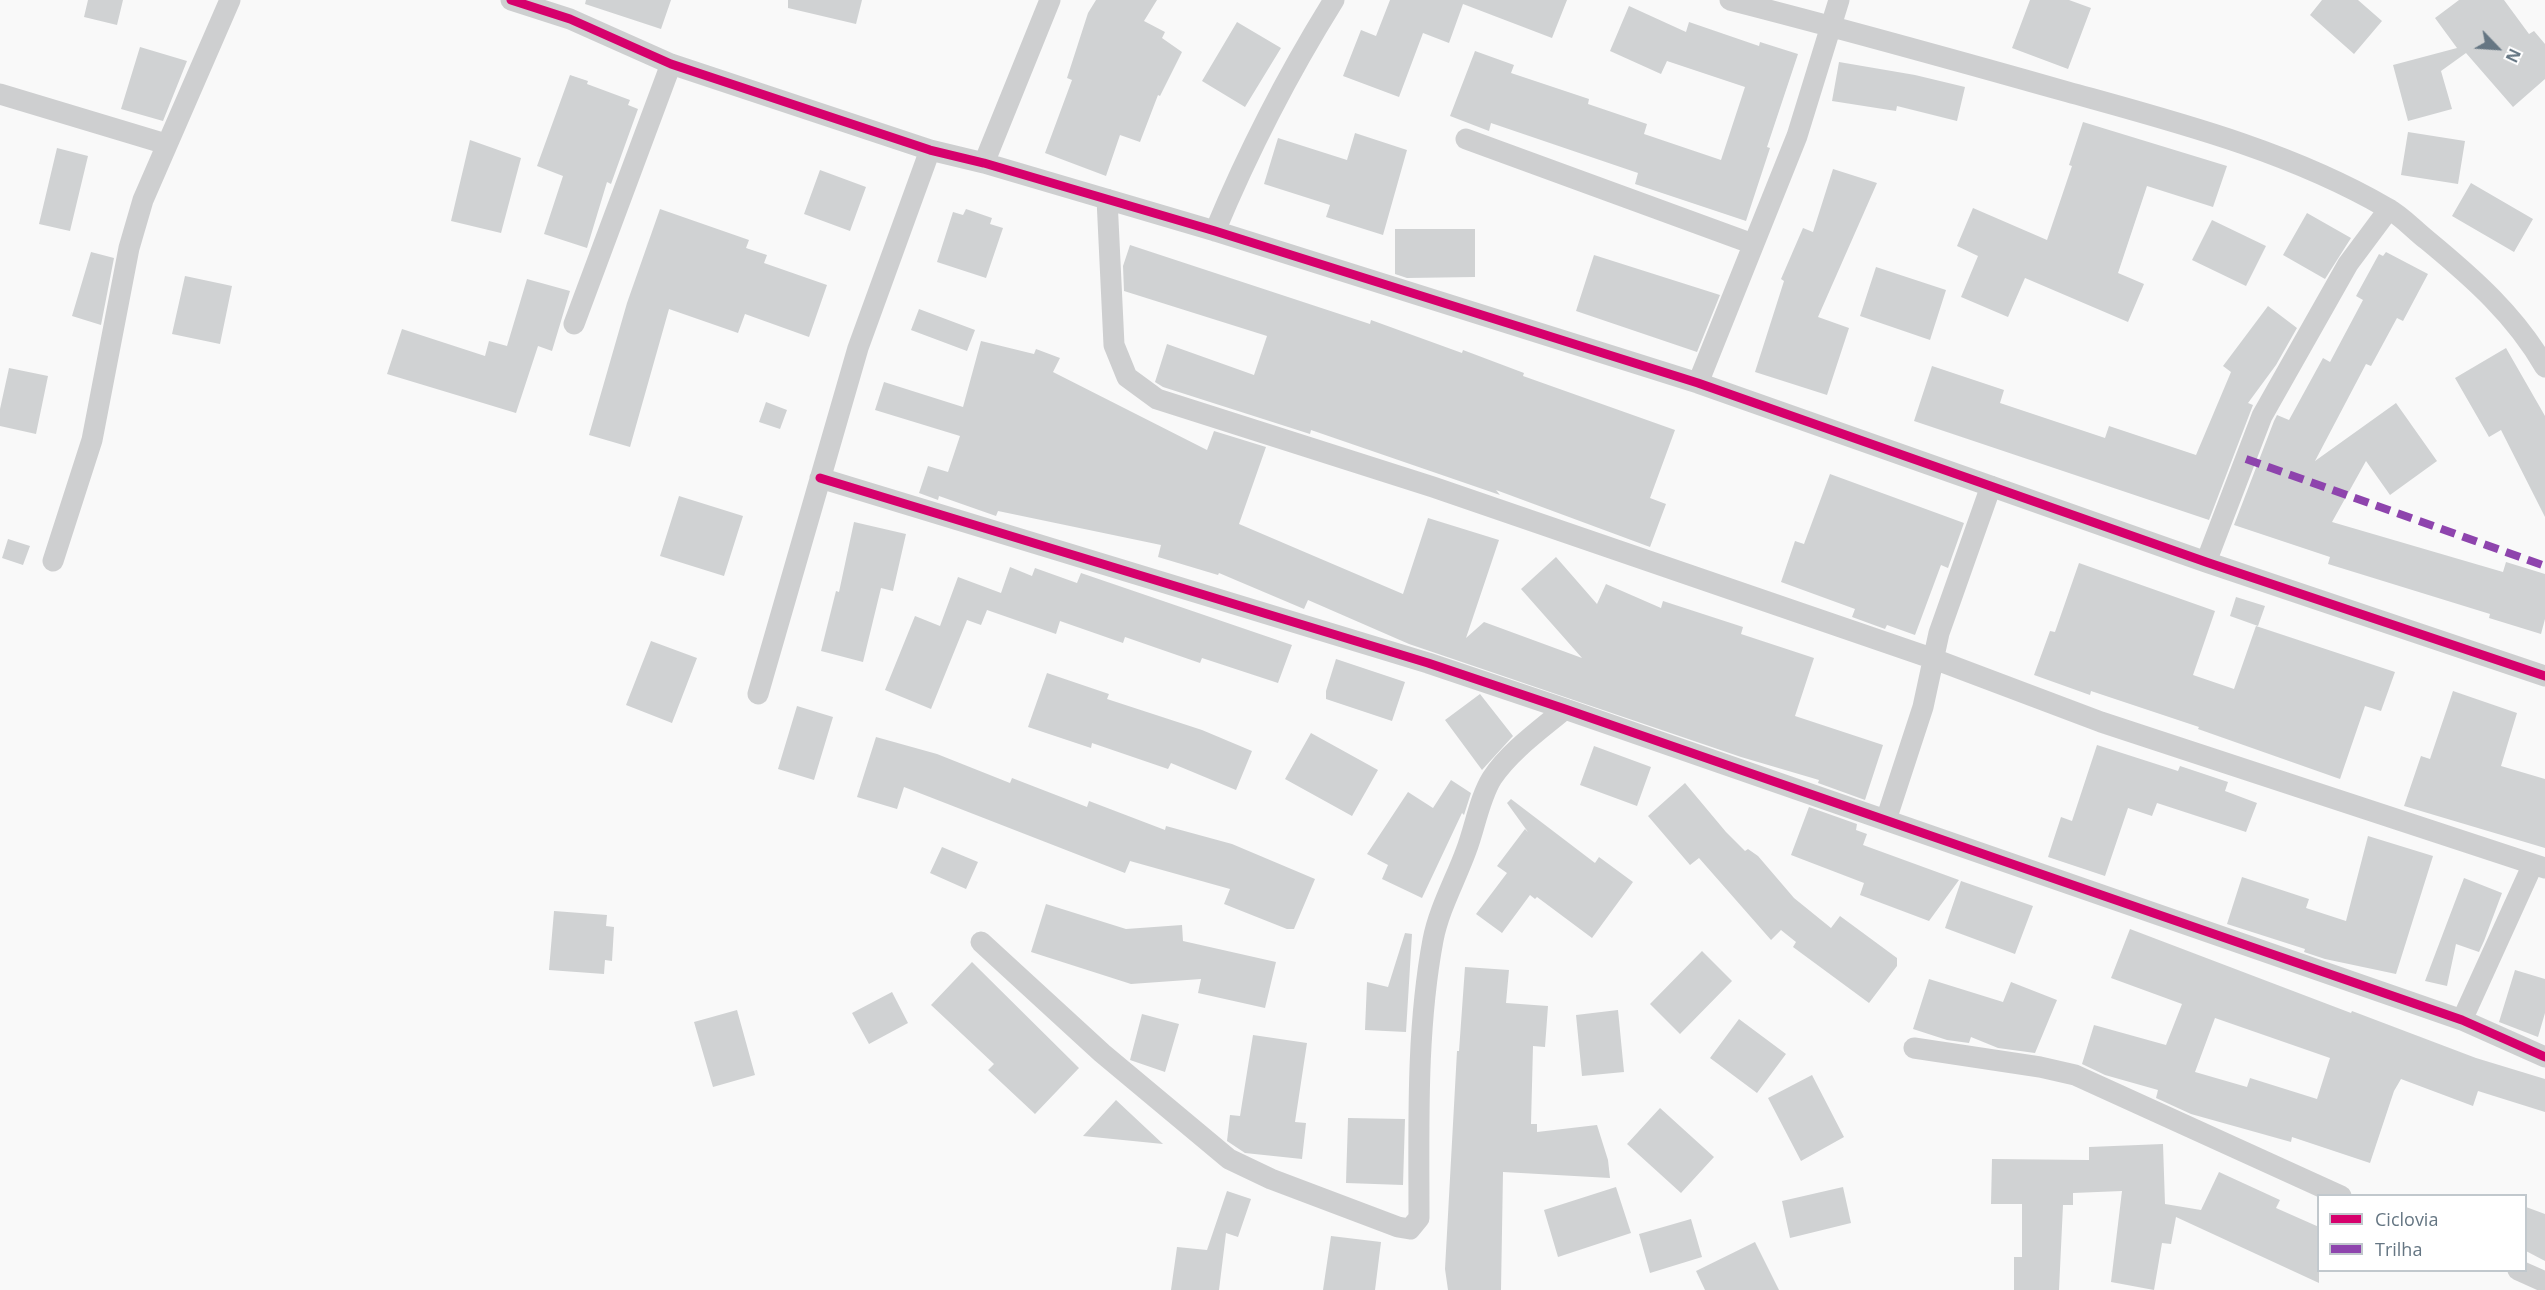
<!DOCTYPE html>
<html>
<head>
<meta charset="utf-8">
<style>
	body { margin:0 }
	#map { position:relative; width:2545px; height:1290px; overflow:hidden; background:#f9f9f9; font-family:"Open Sans",sans-serif }
	canvas { display:block }
	.legend { position:absolute; left:2317px; top:1194px; width:210px; height:78px; box-sizing:border-box; background:#fff; border:2px solid #c1c8cd; margin:0; padding:8px 10px; list-style:none; font-size:18px; color:#657683 }
	.legend li { display:flex; align-items:center; gap:12px; height:30px }
	.legend b { width:30px; border:2px solid #c1c8cd }
	.north { position:absolute; left:2467px; top:18px; width:60px; height:60px; -webkit-text-stroke:4px #fff; paint-order:stroke; rotate:115deg; font-size:16px; font-weight:700; line-height:24px; text-align:center; color:#657683 }
	.north::after { content:''; display:block; margin:auto; width:21px; height:27px; background:#657683; clip-path:polygon(50% 0,100% 100%,50% 72%,0 100%) }
</style>
</head>
<body>
<div id="map">
<canvas width="2545" height="1290"></canvas>
<ul class="legend">
<li><b style="height:8px;background:#d6006c"></b>Ciclovia</li>
<li><b style="height:8px;background:#8e44ad"></b>Trilha</li>
</ul>
<div class="north">N</div>
</div>
<script>
const ctx = document.querySelector('canvas').getContext('2d');
ctx.lineJoin = 'round';
function fillPath(path, color) {
  ctx.fillStyle = color;
  ctx.fill(path, 'evenodd');
}
function stroke(path, color, width, dash) {
  ctx.strokeStyle = color;
  ctx.lineWidth = width;
  ctx.lineCap = dash ? 'butt' : 'round';
  ctx.setLineDash(dash || []);
  ctx.stroke(path);
}
fillPath(new Path2D(`
	M 88,0 L 123,0 L 117,25 L 84,17 Z
	M 586,0 L 671,0 L 661,29 L 585,4 Z
	M 788,0 L 862,0 L 856,24 L 788,8 Z
	M 1096,0 L 1157,0 L 1144,21 L 1165,32 L 1162,38 L 1182,52 L 1160,96 L 1158,95 L 1140,142 L 1120,135 L 1106,176 L 1045,153 L 1072,80 L 1067,78 L 1088,13 Z
	M 1390,0 L 1567,0 L 1552,38 L 1463,4 L 1449,43 L 1423,33 L 1399,97 L 1343,76 L 1361,30 L 1376,36 Z
	M 2030,0 L 2069,0 L 2091,8 L 2068,69 L 2012,48 Z
	M 2322,0 L 2358,0 L 2382,21 L 2354,54 L 2310,15 Z
	M 2459,0 L 2504,0 L 2529,34 L 2534,31 L 2545,44 L 2545,79 L 2513,107 L 2466,53 L 2441,71 L 2452,109 L 2408,121 L 2393,65 L 2457,48 L 2435,18 Z
	M 1629,6 L 1686,32 L 1689,22 L 1759,46 L 1760,42 L 1798,54 L 1767,147 L 1770,148 L 1746,221 L 1635,184 L 1638,173 L 1491,123 L 1489,131 L 1450,116 L 1475,51 L 1514,65 L 1511,73 L 1589,99 L 1588,104 L 1647,124 L 1644,134 L 1721,160 L 1745,87 L 1667,61 L 1661,74 L 1610,51 Z
	M 1237,22 L 1281,48 L 1245,107 L 1202,81 Z
	M 140,47 L 187,61 L 163,121 L 121,109 Z
	M 1839,62 L 1915,75 L 1965,87 L 1957,121 L 1897,106 L 1896,111 L 1832,101 Z
	M 570,75 L 588,81 L 587,84 L 630,100 L 628,105 L 638,109 L 611,184 L 607,182 L 587,248 L 544,234 L 563,176 L 537,166 Z
	M 2083,122 L 2227,166 L 2213,207 L 2147,186 L 2118,273 L 2144,284 L 2128,322 L 2025,278 L 2008,317 L 1961,297 L 1978,256 L 1957,246 L 1973,208 L 2047,240 L 2072,166 L 2069,165 Z
	M 2408,132 L 2465,141 L 2458,184 L 2401,175 Z
	M 1355,133 L 1407,150 L 1383,235 L 1326,217 L 1330,205 L 1264,184 L 1278,138 L 1347,160 Z
	M 470,140 L 521,158 L 501,233 L 451,221 Z
	M 57,148 L 88,156 L 70,231 L 39,224 Z
	M 1833,169 L 1877,183 L 1818,317 L 1849,328 L 1827,395 L 1755,372 L 1784,281 L 1781,279 L 1803,228 L 1813,232 Z
	M 820,170 L 866,187 L 850,231 L 804,214 Z
	M 2471,183 L 2533,219 L 2514,252 L 2452,216 Z
	M 660,209 L 749,240 L 746,248 L 767,255 L 764,263 L 827,285 L 809,337 L 745,314 L 738,333 L 669,309 L 630,447 L 589,435 L 627,303 Z
	M 966,209 L 992,218 L 990,224 L 1003,228 L 986,278 L 937,262 L 953,212 L 963,215 Z
	M 2307,213 L 2351,238 L 2325,279 L 2283,255 Z
	M 2212,220 L 2266,246 L 2246,286 L 2192,260 Z
	M 1395,229 L 1475,229 L 1475,277 L 1407,278 L 1395,274 Z
	M 1130,245 L 1370,324 L 1371,320 L 1462,353 L 1463,350 L 1524,373 L 1523,376 L 1675,430 L 1650,498 L 1666,504 L 1650,547 L 1496,490 L 1500,495 L 1311,430 L 1310,434 L 1163,387 L 1155,382 L 1167,344 L 1254,375 L 1267,336 L 1124,291 L 1123,266 Z
	M 91,252 L 114,258 L 101,325 L 72,316 Z
	M 2386,252 L 2428,274 L 2403,321 L 2397,318 L 2371,366 L 2366,364 L 2315,461 L 2396,403 L 2437,461 L 2390,495 L 2366,461 L 2332,522 L 2503,572 L 2506,562 L 2545,574 L 2545,619 L 2541,634 L 2489,618 L 2490,614 L 2328,564 L 2330,557 L 2234,525 L 2274,421 L 2277,415 L 2289,420 L 2323,358 L 2330,362 L 2363,300 L 2356,296 L 2379,254 L 2383,256 Z
	M 1594,255 L 1720,295 L 1697,352 L 1576,311 Z
	M 1876,267 L 1946,290 L 1930,340 L 1860,316 Z
	M 185,276 L 232,286 L 220,344 L 172,334 Z
	M 527,279 L 570,291 L 552,351 L 538,346 L 516,413 L 387,374 L 402,329 L 485,356 L 489,341 L 507,346 Z
	M 2268,306 L 2297,328 L 2276,365 L 2248,403 L 2253,405 L 2209,520 L 1914,421 L 1932,366 L 2004,390 L 2000,403 L 2105,438 L 2109,426 L 2196,455 L 2231,372 L 2223,366 Z
	M 919,309 L 975,330 L 967,351 L 911,330 Z
	M 981,341 L 1034,354 L 1036,349 L 1060,358 L 1053,372 L 1207,450 L 1214,431 L 1266,447 L 1239,524 L 1403,594 L 1428,518 L 1499,540 L 1466,638 L 1484,622 L 1582,658 L 1521,589 L 1556,557 L 1597,604 L 1606,584 L 1661,608 L 1663,601 L 1743,627 L 1741,634 L 1814,658 L 1795,716 L 1883,745 L 1865,800 L 1818,783 L 1819,780 L 1741,757 L 1409,644 L 1308,600 L 1304,609 L 1219,573 L 1218,575 L 1158,557 L 1161,545 L 998,511 L 996,516 L 939,496 L 938,500 L 919,493 L 928,466 L 948,472 L 960,436 L 875,410 L 884,382 L 963,407 Z
	M 2506,348 L 2545,416 L 2545,517 L 2501,430 L 2489,437 L 2455,378 Z
	M 9,368 L 48,376 L 36,434 L 0,426 L 0,409 Z
	M 766,402 L 787,410 L 780,429 L 759,422 Z
	M 1830,474 L 1964,523 L 1948,568 L 1941,565 L 1915,635 L 1887,625 L 1885,629 L 1852,617 L 1855,609 L 1781,582 L 1795,541 L 1804,544 Z
	M 679,496 L 743,516 L 724,576 L 660,556 Z
	M 854,522 L 906,534 L 893,591 L 881,588 L 863,662 L 821,651 L 836,591 L 839,592 Z
	M 8,539 L 30,546 L 23,565 L 2,558 Z
	M 2079,563 L 2215,611 L 2193,675 L 2234,689 L 2256,626 L 2395,672 L 2381,711 L 2365,706 L 2340,779 L 2198,729 L 2199,727 L 2091,691 L 2090,695 L 2034,675 L 2050,631 L 2055,632 Z
	M 1010,567 L 1032,576 L 1035,568 L 1077,583 L 1081,573 L 1292,645 L 1278,683 L 1202,658 L 1200,663 L 1125,637 L 1123,643 L 1060,621 L 1056,634 L 987,610 L 981,625 L 967,620 L 931,709 L 885,690 L 915,616 L 940,626 L 958,577 L 1001,593 Z
	M 2236,597 L 2265,606 L 2258,626 L 2230,616 Z
	M 651,641 L 697,658 L 672,723 L 626,705 Z
	M 1336,659 L 1405,682 L 1392,721 L 1326,699 L 1326,691 Z
	M 1047,673 L 1109,694 L 1107,699 L 1202,730 L 1252,751 L 1236,790 L 1171,763 L 1168,769 L 1092,743 L 1091,748 L 1028,727 Z
	M 2453,691 L 2517,713 L 2501,766 L 2545,779 L 2545,848 L 2404,806 L 2421,756 L 2430,759 Z
	M 1480,694 L 1513,736 L 1482,770 L 1445,720 Z
	M 797,706 L 833,717 L 814,780 L 778,769 Z
	M 1311,733 L 1378,770 L 1352,816 L 1285,779 Z
	M 876,737 L 937,754 L 1010,783 L 1012,778 L 1087,807 L 1089,801 L 1165,830 L 1166,826 L 1232,844 L 1315,879 L 1294,929 L 1287,929 L 1224,904 L 1230,889 L 1130,861 L 1125,873 L 904,787 L 897,809 L 857,797 Z
	M 2097,745 L 2178,771 L 2180,766 L 2228,782 L 2225,791 L 2257,803 L 2246,832 L 2157,803 L 2152,816 L 2128,808 L 2105,876 L 2048,857 L 2061,817 L 2072,821 Z
	M 1594,746 L 1651,767 L 1637,806 L 1580,785 Z
	M 1451,780 L 1471,793 L 1464,815 L 1462,813 L 1422,898 L 1382,879 L 1388,865 L 1367,854 L 1408,792 L 1433,808 Z
	M 1685,783 L 1726,832 L 1745,851 L 1748,849 L 1758,856 L 1794,898 L 1831,928 L 1840,916 L 1897,958 L 1897,966 L 1869,1003 L 1793,947 L 1796,942 L 1781,930 L 1771,940 L 1699,858 L 1690,865 L 1648,816 Z
	M 1511,799 L 1595,863 L 1599,857 L 1633,882 L 1592,938 L 1537,897 L 1535,899 L 1530,895 L 1502,933 L 1476,914 L 1507,873 L 1497,866 L 1525,829 L 1528,832 L 1507,803 Z
	M 1809,807 L 1857,824 L 1856,830 L 1867,834 L 1863,845 L 1959,880 L 1929,921 L 1860,895 L 1864,883 L 1791,855 Z
	M 2368,836 L 2433,856 L 2396,974 L 2325,959 L 2304,952 L 2305,949 L 2227,924 L 2242,877 L 2309,899 L 2306,908 L 2346,921 Z
	M 942,847 L 978,862 L 966,889 L 930,873 Z
	M 2464,878 L 2502,893 L 2484,941 L 2479,952 L 2456,944 L 2447,986 L 2425,981 Z
	M 1961,881 L 2033,906 L 2015,954 L 1945,928 Z
	M 1046,904 L 1126,929 L 1182,925 L 1183,941 L 1276,962 L 1265,1008 L 1198,993 L 1201,979 L 1131,984 L 1031,952 Z
	M 554,911 L 607,915 L 606,926 L 614,927 L 612,961 L 605,960 L 604,974 L 549,970 Z
	M 2130,929 L 2351,1013 L 2352,1011 L 2476,1058 L 2545,1079 L 2545,1112 L 2478,1091 L 2473,1106 L 2401,1079 L 2394,1091 L 2370,1163 L 2292,1137 L 2291,1142 L 2191,1114 L 2156,1098 L 2158,1090 L 2105,1075 L 2082,1064 L 2094,1025 L 2166,1045 L 2182,1004 L 2111,978 ZM 2215,1018 L 2330,1058 L 2317,1099 L 2250,1078 L 2247,1087 L 2195,1072 Z
	M 1405,933 L 1412,934 L 1406,1032 L 1365,1030 L 1367,982 L 1388,987 Z
	M 1702,951 L 1732,981 L 1680,1034 L 1650,1004 Z
	M 972,962 L 1079,1068 L 1035,1114 L 988,1070 L 994,1064 L 931,1005 Z
	M 1465,967 L 1509,970 L 1506,1003 L 1548,1006 L 1545,1047 L 1533,1046 L 1531,1124 L 1537,1124 L 1537,1132 L 1597,1125 L 1608,1160 L 1610,1178 L 1503,1172 L 1501,1290 L 1448,1290 L 1445,1269 L 1457,1051 L 1459,1051 Z
	M 2515,970 L 2545,979 L 2545,1013 L 2538,1037 L 2499,1022 Z
	M 1929,979 L 2003,1002 L 2011,982 L 2057,1000 L 2035,1053 L 1998,1048 L 1971,1037 L 1969,1043 L 1947,1040 L 1913,1029 Z
	M 892,992 L 908,1023 L 869,1044 L 852,1013 Z
	M 737,1010 L 755,1075 L 713,1087 L 694,1022 Z
	M 1618,1010 L 1624,1072 L 1582,1076 L 1576,1015 Z
	M 1142,1014 L 1179,1024 L 1165,1072 L 1130,1060 Z
	M 1739,1019 L 1786,1054 L 1757,1093 L 1710,1058 Z
	M 1253,1035 L 1307,1043 L 1295,1122 L 1306,1123 L 1302,1159 L 1245,1153 L 1227,1141 L 1230,1115 L 1240,1116 Z
	M 1812,1075 L 1844,1137 L 1801,1161 L 1768,1098 Z
	M 1116,1100 L 1163,1144 L 1083,1136 Z
	M 1660,1108 L 1714,1157 L 1681,1193 L 1627,1144 Z
	M 1348,1118 L 1405,1119 L 1403,1185 L 1346,1183 Z
	M 2163,1144 L 2165,1204 L 2201,1210 L 2219,1172 L 2280,1200 L 2276,1208 L 2319,1227 L 2319,1283 L 2176,1217 L 2171,1244 L 2162,1243 L 2154,1290 L 2111,1282 L 2122,1191 L 2073,1193 L 2073,1205 L 2063,1205 L 2059,1290 L 2014,1290 L 2014,1257 L 2022,1257 L 2022,1204 L 1991,1204 L 1992,1159 L 2089,1160 L 2089,1147 Z
	M 1616,1187 L 1631,1233 L 1558,1257 L 1544,1210 Z
	M 1843,1187 L 1851,1223 L 1790,1238 L 1782,1201 Z
	M 1227,1191 L 1251,1199 L 1238,1237 L 1226,1233 L 1219,1290 L 1171,1290 L 1177,1247 L 1207,1250 Z
	M 2526,1207 L 2545,1214 L 2545,1261 L 2526,1251 Z
	M 1691,1219 L 1702,1257 L 1650,1273 L 1639,1234 Z
	M 1331,1236 L 1381,1242 L 1375,1290 L 1323,1290 Z
	M 1755,1242 L 1779,1290 L 1705,1290 L 1696,1271 Z`), '#d0d2d3');
stroke(new Path2D(`
	M 511,0 L 570,19 L 671,64 L 930,150 L 984,163 L 1215,231 L 1698,383 L 2206,562 L 2545,676
	M 1730,0 C 1843,29 1955,60 2068,92 C 2176,122 2289,151 2387,208 C 2402,216 2414,230 2427,240 C 2473,278 2515,315 2545,367
	M 0,94 L 166,144
	M 1466,139 L 1753,244
	M 984,163 L 1050,0
	M 1107,199 L 1114,345 L 1127,377 L 1157,399 L 1433,487 L 1934,659 L 2101,722 L 2545,868
	M 1215,231 C 1250,147 1286,77 1334,0
	M 574,324 L 671,64
	M 1698,383 L 1797,136 L 1839,0
	M 820,478 L 1428,663 L 1565,709 L 2462,1020 L 2545,1057
	M 53,561 L 92,440 L 129,248 L 143,200 L 230,0
	M 2206,562 L 2262,416 L 2348,264 L 2389,209
	M 758,694 L 858,348 L 930,150
	M 1886,820 L 1923,707 L 1939,633 L 1991,486
	M 981,942 L 1102,1053 L 1229,1159 L 1271,1179 L 1398,1227 L 1410,1229 L 1419,1218 C 1419,1126 1416,1031 1433,940 C 1439,909 1455,881 1466,851 C 1475,828 1479,799 1492,778 C 1510,751 1540,730 1565,709
	M 2462,1020 L 2533,864
	M 1914,1048 L 2040,1067 L 2075,1075 L 2341,1196
	M 2518,1270 L 2545,1282`), '#cecfd0', 21);
stroke(new Path2D(`
	M 2246,459 L 2545,566`), '#8e44ad', 8, [15, 8]);
stroke(new Path2D(`
	M 511,0 L 570,19 L 671,64 L 930,150 L 984,163 L 1215,231 L 1698,383 L 2206,562 L 2545,676
	M 820,478 L 1428,663 L 1565,709 L 2462,1020 L 2545,1057`), '#d6006c', 9);
</script>
</body>
</html>
